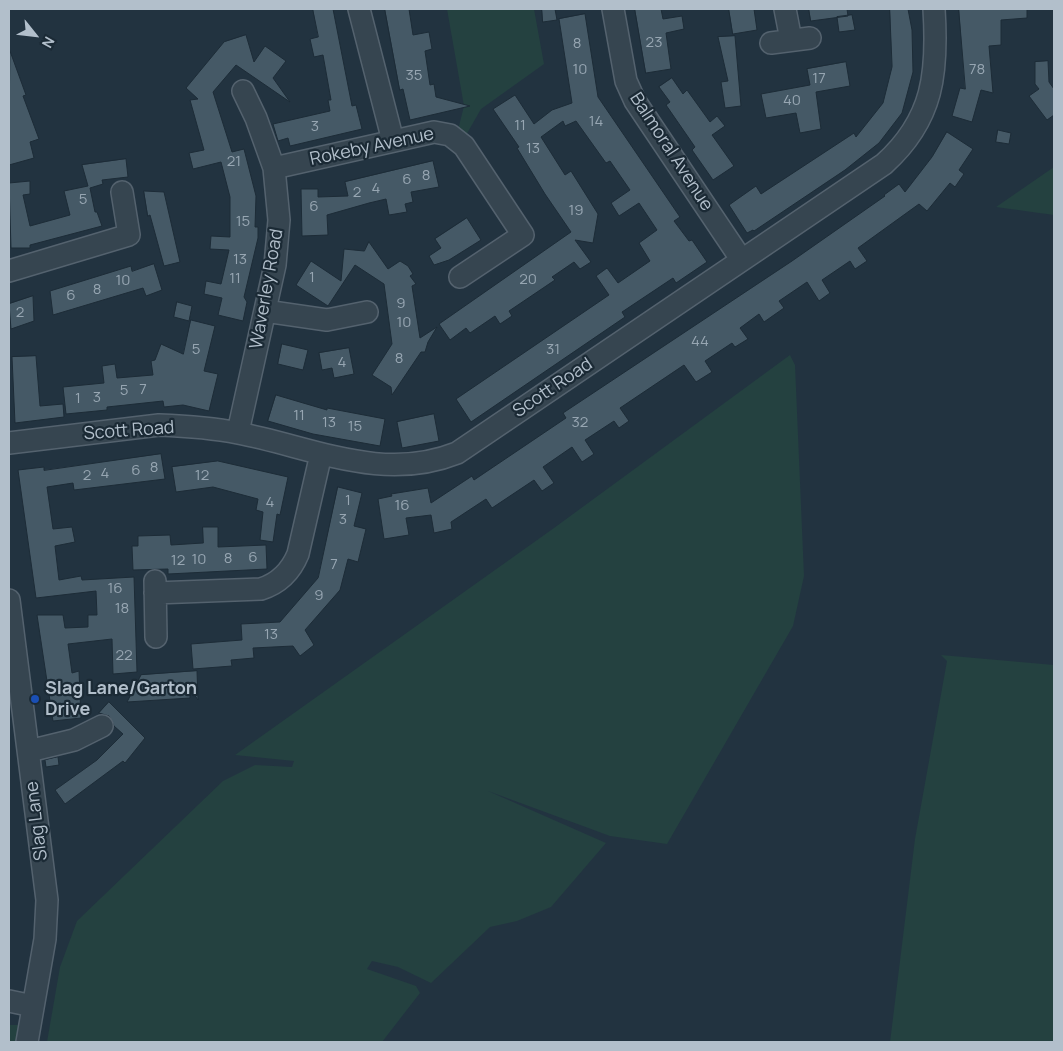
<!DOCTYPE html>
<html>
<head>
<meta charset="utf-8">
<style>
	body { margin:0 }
	#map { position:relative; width:1063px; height:1051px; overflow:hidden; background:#223340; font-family:Manrope,sans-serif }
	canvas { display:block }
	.frame { position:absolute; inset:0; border:10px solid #b2bfcb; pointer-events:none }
	.north { position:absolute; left:10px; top:10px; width:50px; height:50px; -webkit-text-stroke:4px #1b2a35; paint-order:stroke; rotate:119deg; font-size:14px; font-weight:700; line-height:20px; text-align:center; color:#b2bfcb }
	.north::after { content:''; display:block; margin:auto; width:18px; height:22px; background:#b2bfcb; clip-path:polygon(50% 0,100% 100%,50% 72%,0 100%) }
</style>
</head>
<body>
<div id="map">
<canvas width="1063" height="1051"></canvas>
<div class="frame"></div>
<div class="north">N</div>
</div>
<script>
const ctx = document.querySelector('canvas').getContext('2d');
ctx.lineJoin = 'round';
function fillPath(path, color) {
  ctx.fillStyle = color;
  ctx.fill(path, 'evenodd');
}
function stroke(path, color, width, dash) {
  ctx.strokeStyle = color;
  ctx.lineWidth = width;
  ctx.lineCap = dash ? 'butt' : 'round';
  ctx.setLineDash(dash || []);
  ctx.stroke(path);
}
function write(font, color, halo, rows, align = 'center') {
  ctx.font = font + ' Manrope,sans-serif';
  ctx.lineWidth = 4.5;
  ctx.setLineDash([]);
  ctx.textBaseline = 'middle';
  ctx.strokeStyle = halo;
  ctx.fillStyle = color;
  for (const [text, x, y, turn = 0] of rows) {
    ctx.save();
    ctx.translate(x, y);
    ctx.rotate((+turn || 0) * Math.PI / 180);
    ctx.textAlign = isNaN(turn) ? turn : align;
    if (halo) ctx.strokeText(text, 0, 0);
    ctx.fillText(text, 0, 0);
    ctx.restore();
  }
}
fillPath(new Path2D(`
	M 447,9 L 534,9 L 544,64 L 481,109 L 465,137 L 458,130 L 464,106 Z
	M 1054,167 L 1054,215 L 996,207 Z
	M 790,355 L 795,365 L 804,576 L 793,626 L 667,844 L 610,836 L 488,791 L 606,843 L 551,907 L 517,921 L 490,927 L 431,983 L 398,967 L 372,961 L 367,969 L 416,986 L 420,993 L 382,1042 L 47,1042 L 60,967 L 77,921 L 223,781 L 255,765 L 292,767 L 294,761 L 235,755 L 554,528 Z
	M 941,655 L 1054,665 L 1054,1042 L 890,1042 L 915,839 L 947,661 Z
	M 9,1025 L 20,1025 L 17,1042 L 9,1042 Z`), '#244140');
const building = new Path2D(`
	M 313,9 L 333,9 L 352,106 L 356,105 L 362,129 L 290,146 L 288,138 L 278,141 L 273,124 L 330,111 L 328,100 L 331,100 L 323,55 L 314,57 L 310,39 L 318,37 Z
	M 385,9 L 409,9 L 413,35 L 429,32 L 432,49 L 425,51 L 430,85 L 434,84 L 436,97 L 470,106 L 410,120 L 403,89 L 400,90 Z
	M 542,9 L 555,9 L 557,20 L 543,22 Z
	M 635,9 L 661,9 L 663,19 L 682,16 L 684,29 L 666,33 L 671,69 L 646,73 Z
	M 729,9 L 754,9 L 757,30 L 733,34 Z
	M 809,9 L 847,9 L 848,16 L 811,21 Z
	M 890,9 L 908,9 L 912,30 L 913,72 L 902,113 L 879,143 L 845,170 L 754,231 L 753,230 L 747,233 L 729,205 L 756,186 L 761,194 L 854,133 L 856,137 L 883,103 L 892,67 Z
	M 959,9 L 1027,9 L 1027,18 L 1001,20 L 1001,45 L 989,46 L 993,93 L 981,90 L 972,122 L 952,116 L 960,88 L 965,89 Z
	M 585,14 L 598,97 L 680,217 L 674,221 L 689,241 L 692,240 L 707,262 L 676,283 L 673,278 L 622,312 L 625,317 L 471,422 L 456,399 L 609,295 L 596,276 L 607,268 L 618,283 L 650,261 L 639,243 L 657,230 L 639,203 L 619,216 L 611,203 L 630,190 L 610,161 L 606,163 L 576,121 L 565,126 L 563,121 L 541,137 L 565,175 L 571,171 L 598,214 L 593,243 L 575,240 L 591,262 L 580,269 L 574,262 L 552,277 L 555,280 L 509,311 L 512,316 L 500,324 L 495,316 L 470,333 L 466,328 L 450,340 L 439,324 L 571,232 L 545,194 L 517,148 L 519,147 L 493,109 L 515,95 L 534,124 L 552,110 L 572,103 L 559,19 Z
	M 852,15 L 855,30 L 839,32 L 837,17 Z
	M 246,35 L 254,62 L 265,46 L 286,61 L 273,78 L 290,102 L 236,65 L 213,92 L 232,152 L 244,149 L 256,196 L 255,227 L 258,227 L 258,238 L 244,297 L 247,302 L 243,321 L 218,315 L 222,298 L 204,294 L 206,281 L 221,284 L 229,250 L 210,249 L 211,236 L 230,237 L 230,197 L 221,162 L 193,169 L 189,153 L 204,150 L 190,100 L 198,99 L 186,88 L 224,42 Z
	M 735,36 L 741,106 L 725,108 L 721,82 L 728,81 L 718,37 Z
	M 10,51 L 26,95 L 23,96 L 39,139 L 30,142 L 34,158 L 9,165 Z
	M 1048,61 L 1049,82 L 1054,89 L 1054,115 L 1047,120 L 1029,96 L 1039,89 L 1035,84 L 1035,62 Z
	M 846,62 L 850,86 L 816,92 L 821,129 L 800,133 L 796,113 L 766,118 L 761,94 L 810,85 L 807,69 Z
	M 672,78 L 683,94 L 687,90 L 710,122 L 717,116 L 725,126 L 712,135 L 734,166 L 713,180 L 692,150 L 695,147 L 666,105 L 670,102 L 659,87 Z
	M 998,130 L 1011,133 L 1009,144 L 996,142 Z
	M 947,132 L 973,149 L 959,170 L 964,174 L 955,187 L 950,183 L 927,211 L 919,204 L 858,248 L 867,261 L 855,269 L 850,261 L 822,280 L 830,293 L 819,301 L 807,282 L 779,301 L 784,308 L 764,322 L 759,314 L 740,328 L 748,339 L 735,347 L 732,343 L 705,361 L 712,372 L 696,382 L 684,365 L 620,408 L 629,421 L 619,428 L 614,421 L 585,440 L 594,454 L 582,462 L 572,447 L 543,467 L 554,483 L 542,491 L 534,480 L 492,508 L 486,499 L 451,522 L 452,529 L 434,533 L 431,515 L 406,518 L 409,535 L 384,539 L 378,499 L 392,496 L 391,494 L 428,488 L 431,503 L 472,476 L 474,480 L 566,418 L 563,413 L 792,261 L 885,196 L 884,195 L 899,184 L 905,192 L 932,157 Z
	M 126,159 L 128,177 L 102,180 L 103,184 L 90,188 L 95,212 L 97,212 L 102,226 L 30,245 L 30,248 L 11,248 L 9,183 L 30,181 L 30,194 L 23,195 L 30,226 L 70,215 L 64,191 L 88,186 L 82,165 Z
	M 433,161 L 439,187 L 411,192 L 413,202 L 405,204 L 407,212 L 389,215 L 386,199 L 369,203 L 327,215 L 328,235 L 302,236 L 301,189 L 318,189 L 318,197 L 348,196 L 345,182 Z
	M 144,191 L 164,192 L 180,262 L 164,266 L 150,215 L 148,216 Z
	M 467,218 L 481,240 L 449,260 L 434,265 L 429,256 L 441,248 L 435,239 Z
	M 369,242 L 388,269 L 400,261 L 408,266 L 413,274 L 410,276 L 416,284 L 412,286 L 420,338 L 437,327 L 428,342 L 425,352 L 421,352 L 392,395 L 391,387 L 372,375 L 392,344 L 384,284 L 355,265 L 328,306 L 296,285 L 311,261 L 341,281 L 344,249 L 364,251 Z
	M 154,264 L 162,290 L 146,296 L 143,288 L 53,315 L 50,291 L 131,266 L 132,271 Z
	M 33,296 L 34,321 L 11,329 L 9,304 Z
	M 177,302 L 192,306 L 189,321 L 174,317 Z
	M 191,320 L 215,326 L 204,371 L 218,374 L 209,411 L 183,405 L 164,407 L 163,401 L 107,407 L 107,410 L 66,414 L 63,387 L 104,383 L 102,366 L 115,364 L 117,378 L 153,375 L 151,361 L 155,360 L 161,344 L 183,354 Z
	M 282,344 L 308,350 L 303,370 L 278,364 Z
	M 349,348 L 354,374 L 334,378 L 332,368 L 322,370 L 319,353 Z
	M 36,356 L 40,406 L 63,404 L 64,417 L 15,423 L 12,357 Z
	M 276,395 L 327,410 L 327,408 L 385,419 L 380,446 L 313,434 L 268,421 Z
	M 434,414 L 439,441 L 402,448 L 397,422 Z
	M 161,454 L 165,479 L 74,490 L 73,483 L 47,487 L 53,529 L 72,527 L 75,542 L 55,546 L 59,580 L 81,576 L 82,580 L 134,577 L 137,672 L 113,674 L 112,639 L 68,644 L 72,673 L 79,671 L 81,718 L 53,721 L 37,615 L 63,615 L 65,628 L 88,627 L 88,615 L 97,615 L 96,591 L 36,598 L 18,470 L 44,467 L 44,470 Z
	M 218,461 L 288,477 L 280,515 L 277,514 L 273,542 L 260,540 L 263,512 L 256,510 L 258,499 L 213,487 L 176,492 L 172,467 Z
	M 338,487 L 362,493 L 354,526 L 366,529 L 358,562 L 348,559 L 340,590 L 305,630 L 314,645 L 300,656 L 293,646 L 253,648 L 254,658 L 231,660 L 232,666 L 193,669 L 191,644 L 242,640 L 241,624 L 280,622 L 318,578 Z
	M 203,527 L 218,527 L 218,547 L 266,545 L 267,569 L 168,574 L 168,569 L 133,570 L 132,546 L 138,546 L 138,536 L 170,535 L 171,545 L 203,543 Z
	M 197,671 L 198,700 L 190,688 L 190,698 L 127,702 L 141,675 Z
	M 109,702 L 145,738 L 125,763 L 123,761 L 65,804 L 55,790 L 97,760 L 123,734 L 114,726 L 109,716 L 99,713 Z
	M 58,757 L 59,765 L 46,767 L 45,760 Z`);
fillPath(building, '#455966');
stroke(building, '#1d2c37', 1);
const minor = new Path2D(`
	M 359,9 L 393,141
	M 613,9 L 626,81 L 635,101 L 741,259
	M 785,9 L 791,40
	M 771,43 L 810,38
	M 274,168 L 434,132 L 450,135 L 464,146 L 523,235 L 460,277
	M 9,271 L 129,235 L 122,192
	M 265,311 L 327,320 L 367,312
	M 238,432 L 275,265 L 279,220 L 274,168 L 256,118 L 243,91
	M 9,443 L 159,425 C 185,426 213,428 238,433 C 312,447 382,483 457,453 L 884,164 C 934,119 938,72 934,9
	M 155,581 L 156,637
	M 155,593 L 261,589 C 280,583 291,571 298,554 L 321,454
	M 9,600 L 47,900 L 45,939 L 27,1042
	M 29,751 L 74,740 L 102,726
	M 9,1001 L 33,1006`);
stroke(minor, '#54626e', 24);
stroke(minor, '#364550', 21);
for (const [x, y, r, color] of [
	[35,699,5,"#1a4fb4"]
]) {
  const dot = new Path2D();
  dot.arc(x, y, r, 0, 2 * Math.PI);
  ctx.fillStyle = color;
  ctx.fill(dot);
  stroke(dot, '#1b2a35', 2);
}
write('15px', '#97a6b2', null, [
	["23",654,43],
	["8",577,44],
	["10",580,70],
	["78",977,70],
	["35",414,76],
	["17",819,79],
	["40",792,101],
	["14",596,122],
	["11",520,126],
	["3",315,127],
	["13",533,149],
	["21",234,162],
	["8",426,176],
	["6",407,180],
	["4",376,189],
	["2",357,193],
	["5",83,200],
	["6",314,207],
	["19",576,211],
	["15",243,222],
	["13",240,260],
	["1",312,278],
	["11",235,279],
	["20",528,280],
	["10",123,281],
	["8",97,290],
	["6",71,296],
	["9",401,304],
	["2",20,313],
	["10",404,323],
	["44",700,342],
	["5",196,350],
	["31",553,350],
	["8",399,359],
	["4",342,363],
	["7",143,390],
	["5",124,391],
	["3",97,398],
	["1",78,399],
	["11",299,416],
	["13",329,423],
	["32",580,423],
	["15",355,427],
	["8",154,468],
	["6",136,471],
	["4",105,474],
	["2",87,476],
	["12",202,476],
	["1",348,501],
	["4",270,503],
	["16",402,506],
	["3",343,520],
	["6",253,558],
	["8",228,559],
	["10",199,560],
	["12",178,561],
	["7",334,565],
	["16",115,589],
	["9",319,596],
	["18",122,609],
	["13",271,635],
	["22",124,656]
]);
write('18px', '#b2bfcb', '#1b2a35', [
	["Rokeby Avenue",372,147,-12],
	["Balmoral Avenue",671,152,57],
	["Waverley Road",267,289,-80],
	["Scott Road",553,388,-34],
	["Scott Road",129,431,-4],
	["Slag Lane",37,821,-97]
]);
write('bold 18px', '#b2bfcb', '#1b2a35', [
	["Slag Lane/Garton",45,689],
	["Drive",45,710]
], 'left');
</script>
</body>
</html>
